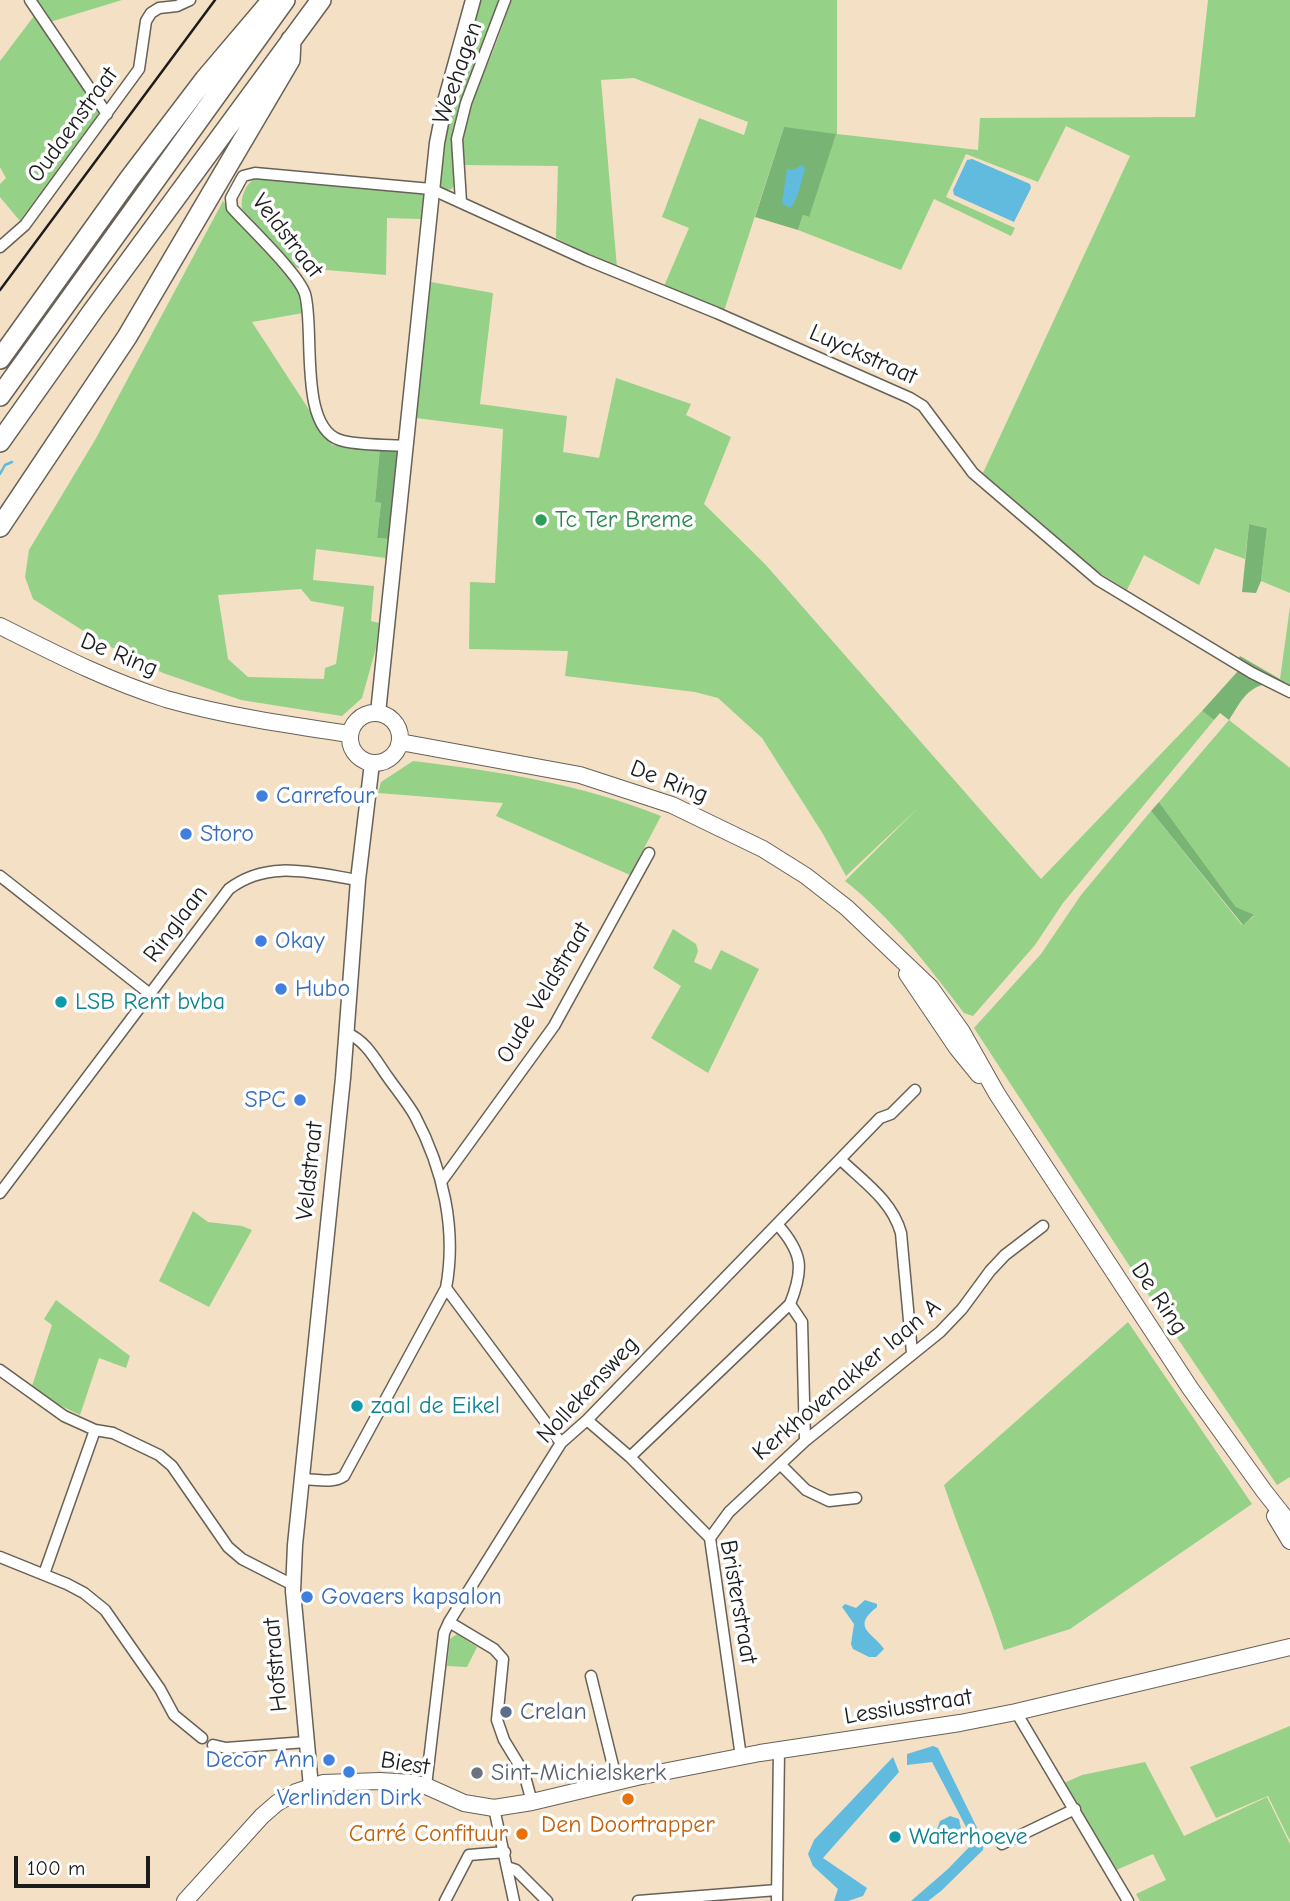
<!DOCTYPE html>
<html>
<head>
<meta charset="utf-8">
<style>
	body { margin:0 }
	#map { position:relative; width:1290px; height:1901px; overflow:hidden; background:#f3e0c5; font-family:"Comic Neue",sans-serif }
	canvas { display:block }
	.scale { position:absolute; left:14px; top:1856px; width:136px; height:32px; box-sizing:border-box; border:4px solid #1c1c1c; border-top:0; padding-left:9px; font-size:21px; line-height:24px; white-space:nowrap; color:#1c1c1c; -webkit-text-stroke:5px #fff; paint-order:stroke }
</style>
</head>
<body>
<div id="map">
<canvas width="1290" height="1901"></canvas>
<div class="scale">100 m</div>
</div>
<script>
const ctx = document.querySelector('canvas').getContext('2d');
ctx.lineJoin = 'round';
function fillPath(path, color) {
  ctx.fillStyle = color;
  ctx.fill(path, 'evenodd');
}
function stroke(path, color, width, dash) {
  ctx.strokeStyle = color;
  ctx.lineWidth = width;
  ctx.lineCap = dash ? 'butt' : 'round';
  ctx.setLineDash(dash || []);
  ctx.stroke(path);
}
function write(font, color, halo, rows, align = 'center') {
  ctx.font = font + ' "Comic Neue",sans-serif';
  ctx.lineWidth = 7;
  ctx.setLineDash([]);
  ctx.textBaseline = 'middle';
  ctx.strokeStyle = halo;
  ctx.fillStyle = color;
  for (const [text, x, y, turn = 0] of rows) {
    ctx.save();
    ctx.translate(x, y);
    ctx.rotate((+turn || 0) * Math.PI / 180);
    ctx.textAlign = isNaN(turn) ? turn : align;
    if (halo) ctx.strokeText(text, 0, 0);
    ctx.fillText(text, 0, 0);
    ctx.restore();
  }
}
fillPath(new Path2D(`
	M 35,0 L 122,0 L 50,22 Z
	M 480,0 L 500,0 C 485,42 463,86 454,130 C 450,148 460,174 452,189 L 446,190 L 439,186 L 439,180 L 450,116 Z
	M 511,0 L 837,0 L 837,134 L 978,150 L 980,118 L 1195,117 L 1208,0 L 1290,0 L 1290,593 L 1261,581 L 1267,528 L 1249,524 L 1245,559 L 1215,548 L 1199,585 L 1144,555 L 1127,590 L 1095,570 L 983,473 L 1130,156 L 1066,126 L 1038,182 L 966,154 L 946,197 L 1015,228 L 1011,236 L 934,199 L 901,270 L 798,230 L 803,215 L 809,217 L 784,127 L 724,311 L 664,286 L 689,228 L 662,217 L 699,118 L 744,135 L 748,122 L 634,78 L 601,80 L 617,268 L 556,238 L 558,166 L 462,165 C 459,123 480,85 495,46 C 501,31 506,15 511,0 Z
	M 34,16 L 101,113 L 20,221 L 0,197 L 0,184 L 6,178 L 0,167 L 0,61 Z
	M 256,178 L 424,192 L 421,219 L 387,218 L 386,275 L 291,267 L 242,209 C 240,198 245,184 256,178 Z
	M 223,201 L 297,284 L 303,301 L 303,313 L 252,322 L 332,445 L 380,448 L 375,502 L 381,503 L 377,538 L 388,539 L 386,558 L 316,549 L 313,580 L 374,586 L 371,621 L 379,623 L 376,648 L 362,698 L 342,716 L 241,700 L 163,673 L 101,642 L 33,599 L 25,577 L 29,550 L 95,440 ZM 301,589 L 311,601 L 344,607 L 336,664 L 325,668 L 324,679 L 248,677 L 228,659 L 218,595 Z
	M 431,282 L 493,293 L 480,404 L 567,416 L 563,452 L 599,458 L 616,378 L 691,404 L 686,415 L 731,437 L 704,504 L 765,564 L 1041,879 L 1202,711 L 1214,720 L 1063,903 L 1035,945 L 973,1016 L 964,1013 C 928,966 892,918 845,881 L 918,808 L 846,876 L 823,834 L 762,738 L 718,698 L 695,692 L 565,676 L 568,651 L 469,649 L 470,582 L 495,583 L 503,429 L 416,418 Z
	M 1290,607 L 1290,685 L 1280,679 Z
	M 1229,720 L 1290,768 L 1290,1477 L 1277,1485 L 1157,1308 L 974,1028 L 1041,954 L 1081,895 L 1151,811 L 1242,925 L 1254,916 L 1236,907 L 1159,802 Z
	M 413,761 C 502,772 577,783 661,816 L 630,875 L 496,816 L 503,803 L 378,793 L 381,782 Z
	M 673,929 L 696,944 L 698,951 L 694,962 L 711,970 L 721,950 L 759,969 L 708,1073 L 651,1038 L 681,986 L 653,968 Z
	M 193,1211 L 208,1222 L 242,1226 L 252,1230 L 209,1307 L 159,1281 Z
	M 56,1300 L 130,1356 L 126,1368 L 99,1358 L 80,1415 L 55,1403 L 32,1386 L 52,1325 L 44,1319 Z
	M 1128,1322 L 1252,1504 L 1070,1629 L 1004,1650 C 987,1594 962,1541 944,1485 Z
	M 457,1634 L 477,1647 L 467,1667 L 447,1666 L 450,1639 Z
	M 1290,1726 L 1290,1841 L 1268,1796 L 1216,1818 L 1190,1767 Z
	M 1145,1762 L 1184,1836 L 1267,1797 L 1290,1844 L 1290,1901 L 1140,1901 L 1136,1894 L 1166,1880 L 1153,1854 L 1114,1871 L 1064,1783 L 1082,1775 Z`), '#95d287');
fillPath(new Path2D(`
	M 784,127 L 836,134 L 809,217 L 803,215 L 798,230 L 755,217 Z
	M 380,448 L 398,450 L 388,539 L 377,538 L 381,503 L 375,502 Z
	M 1249,524 L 1267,528 L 1261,581 L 1256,593 L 1242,592 Z
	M 1240,656 L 1285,682 L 1281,694 L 1262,685 C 1244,691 1239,705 1229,720 L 1220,713 L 1214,720 L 1202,711 L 1238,671 L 1234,668 Z
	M 1159,802 L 1236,907 L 1254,915 L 1243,925 L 1151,811 Z`), '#78b474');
fillPath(new Path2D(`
	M 972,159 L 1030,184 L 1031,188 L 1014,222 L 954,195 L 953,190 L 967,160 Z
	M 802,165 L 805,168 C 801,181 799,199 790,208 L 782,203 L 787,169 L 793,170 Z
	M 865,1600 L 877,1604 L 877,1607 C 850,1628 874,1633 884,1649 L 876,1657 L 869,1657 L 853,1649 L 851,1644 L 854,1624 L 842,1607 L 845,1604 L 856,1608 Z
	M 933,1746 L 938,1748 L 984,1842 L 983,1850 L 941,1891 L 928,1901 L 911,1901 L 948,1869 L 974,1842 L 932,1762 L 907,1765 L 907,1754 Z
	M 893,1757 L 899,1772 L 823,1858 L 867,1888 L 863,1896 L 848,1901 L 834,1901 L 838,1889 L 813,1866 L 808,1854 L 814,1840 Z
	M 950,1816 L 959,1819 L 963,1838 L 959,1846 L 948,1845 L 936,1832 L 940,1821 Z`), '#60bbde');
stroke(new Path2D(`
	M 0,474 L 5,465 L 12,462`), '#60bbde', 2.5);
const minor = new Path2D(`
	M 30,0 L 107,114
	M 461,202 L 457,139 L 466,103 L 505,0
	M 0,247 L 25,225 L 139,69 L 146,21 L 151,13 L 159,8 L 177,6 L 190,0
	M 405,446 C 385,444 359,446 340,440 C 298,427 315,328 305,294 C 299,274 248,226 232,208 L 231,198 L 243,176 L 255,173 L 431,189 L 587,260 L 717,313 L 910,398 L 923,406 L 973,473 L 1098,580 L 1252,673 L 1290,692
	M 0,876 L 150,994
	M 841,1160 C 864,1182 892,1201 901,1233 L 912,1353
	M 441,1182 L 554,1026 L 649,853
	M 0,1193 L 229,889 C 268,859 313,873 358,880
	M 777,1224 C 803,1253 804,1269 790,1304 L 802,1322 L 805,1441
	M 446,1288 L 561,1443
	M 0,1370 L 64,1416 L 95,1430 L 113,1433 L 159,1455 L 172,1466 L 228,1547 L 242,1559 L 293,1585
	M 587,1420 L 630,1457 L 710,1538 L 741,1757
	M 630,1457 L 790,1304
	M 780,1464 L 806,1490 L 829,1501 L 856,1498
	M 301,1479 C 315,1479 333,1484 344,1476 L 446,1288 C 457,1229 443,1169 415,1116 C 407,1102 396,1089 387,1076 C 375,1059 366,1041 347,1033
	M 710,1538 L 729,1512 L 805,1441 L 940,1332 L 962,1309 L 990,1271 L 1005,1255 L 1043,1226
	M 0,1557 L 67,1584 L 84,1593 L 105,1610 L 160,1689 L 174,1715 L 202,1738
	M 44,1574 L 95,1430
	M 449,1622 L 494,1649 L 503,1659 L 497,1720 L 504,1740 L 524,1773 L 532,1802
	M 591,1676 L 617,1782
	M 1016,1712 L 1128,1901
	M 213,1745 L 226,1748 L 306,1742
	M 426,1786 L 444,1633 L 449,1622 L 561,1443 L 587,1420 L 880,1118 L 891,1114 L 915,1090
	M 494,1808 L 514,1901
	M 1002,1844 L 1075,1809
	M 507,1867 L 516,1870 L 547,1901
	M 445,1901 L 469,1855 L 505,1852
	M 638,1901 L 777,1890
	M 777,1901 L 779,1750`);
const tertiary = new Path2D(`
	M 378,713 L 437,143 L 446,98 L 473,0
	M 311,1787 L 293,1591 L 295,1545 L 343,1078 L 358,880 L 372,763`);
const secondary = new Path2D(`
	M 0,626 C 54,653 108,681 166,699 C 226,716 288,725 349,734
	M350 738a25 25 0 1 1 50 0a25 25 0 1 1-50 0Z
	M 400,742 L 580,775 L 672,805 L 763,849 L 806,876 L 847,908 L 930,987 L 962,1032 L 997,1094 L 1190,1388 L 1264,1491 L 1290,1524
	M 907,974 L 957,1048 L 979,1075
	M 1275,1516 L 1290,1541
	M 185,1901 L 262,1816 L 277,1803 L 296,1792 L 323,1783 L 380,1781 L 412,1783 L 426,1786 L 464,1803 L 494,1808 L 532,1802 L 637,1777 L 760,1753 L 960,1723 L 1016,1712 L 1290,1647`);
const motorway = new Path2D(`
	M 0,359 L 129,179 L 205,79 L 272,0
	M 0,396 L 285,0
	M 0,442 L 92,312 L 321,0
	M 0,527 L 127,337 L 290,60 L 291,40`);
stroke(minor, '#676157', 13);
stroke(tertiary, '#676157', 17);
stroke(secondary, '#676157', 18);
stroke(motorway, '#676157', 22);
stroke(minor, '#fff', 10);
stroke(tertiary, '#fff', 14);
stroke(secondary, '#fff', 16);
stroke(motorway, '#fff', 19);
stroke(new Path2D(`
	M 0,290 L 215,0`), '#1c1c1c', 2.5);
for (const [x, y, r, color] of [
	[541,520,7,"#2e9e5b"],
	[262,796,7,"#3f7fe0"],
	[186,834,7,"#3f7fe0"],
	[261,941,7,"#3f7fe0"],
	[281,989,7,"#3f7fe0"],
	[61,1002,7,"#0f9aa8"],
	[300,1100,7,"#3f7fe0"],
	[357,1406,7,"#0f9aa8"],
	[307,1597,7,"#3f7fe0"],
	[506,1712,7,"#5c6f8a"],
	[329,1760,7,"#3f7fe0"],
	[349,1772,7,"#3f7fe0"],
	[477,1773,7,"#6b7280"],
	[628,1799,7,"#e8710a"],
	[522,1834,7,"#e8710a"],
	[895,1837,7,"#0f9aa8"]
]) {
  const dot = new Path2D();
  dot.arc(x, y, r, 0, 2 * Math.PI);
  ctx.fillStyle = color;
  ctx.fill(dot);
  stroke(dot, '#fff', 2.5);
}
write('24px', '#1c1c1c', '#fff', [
	["Weehagen",458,73,-71],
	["Oudaenstraat",73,125,-54],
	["Veldstraat",287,236,52],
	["Luyckstraat",863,355,24],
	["De Ring",119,655,22],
	["De Ring",669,782,21],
	["Ringlaan",176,924,-53],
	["Oude Veldstraat",544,993,-59],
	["Veldstraat",310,1171,-84],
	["De Ring",1159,1299,56],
	["Kerkhovenakker laan A",847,1380,-40],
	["Nollekensweg",588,1390,-47],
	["Bristerstraat",738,1602,80],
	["Hofstraat",276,1665,-95],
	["Lessiusstraat",908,1707,-9],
	["Biest",405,1764,9]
]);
write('24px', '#27864d', '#fff', [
	["Tc Ter Breme",555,520]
], 'left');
write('24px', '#366cbe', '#fff', [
	["Carrefour",276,796],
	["Storo",200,834],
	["Okay",275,941],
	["Hubo",295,989],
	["SPC",286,1100,"right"],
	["Govaers kapsalon",321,1597],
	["Decor Ann",315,1760,"right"],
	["Verlinden Dirk",349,1798,"center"]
], 'left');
write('24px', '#0d838f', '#fff', [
	["LSB Rent bvba",75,1002],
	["zaal de Eikel",371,1406],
	["Waterhoeve",909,1837]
], 'left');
write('24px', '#4e5e75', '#fff', [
	["Crelan",520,1712]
], 'left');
write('24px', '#5b616d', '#fff', [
	["Sint-Michielskerk",491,1773]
], 'left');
write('24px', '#c56008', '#fff', [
	["Den Doortrapper",628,1825],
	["Carré Confituur",508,1834,"right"]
]);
</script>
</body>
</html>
